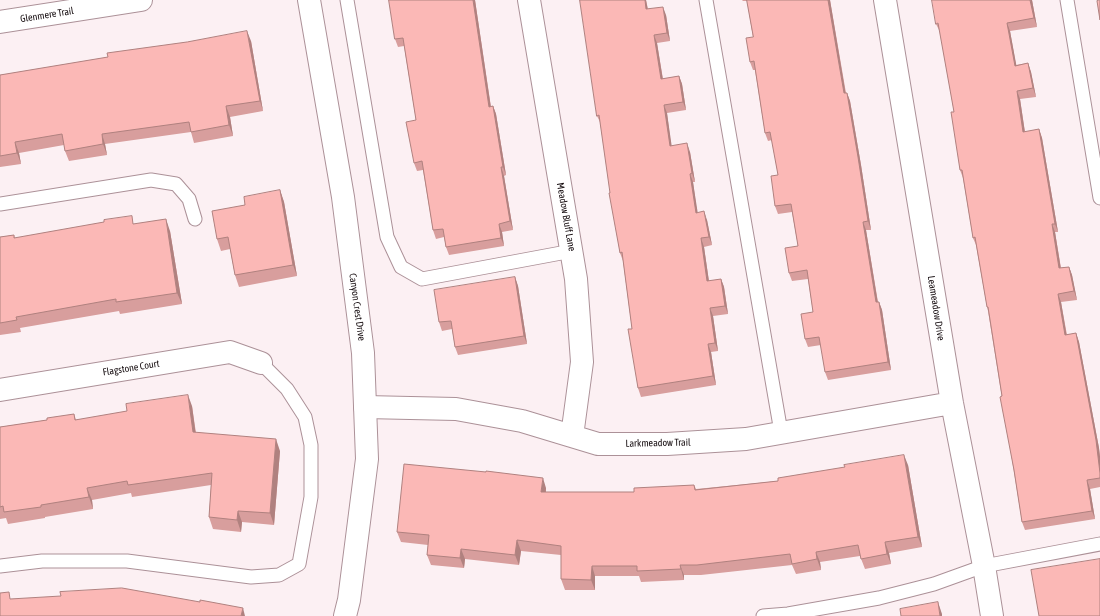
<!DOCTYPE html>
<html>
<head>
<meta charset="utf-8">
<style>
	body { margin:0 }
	canvas { display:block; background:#fcf0f3 }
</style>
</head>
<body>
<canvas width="1100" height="616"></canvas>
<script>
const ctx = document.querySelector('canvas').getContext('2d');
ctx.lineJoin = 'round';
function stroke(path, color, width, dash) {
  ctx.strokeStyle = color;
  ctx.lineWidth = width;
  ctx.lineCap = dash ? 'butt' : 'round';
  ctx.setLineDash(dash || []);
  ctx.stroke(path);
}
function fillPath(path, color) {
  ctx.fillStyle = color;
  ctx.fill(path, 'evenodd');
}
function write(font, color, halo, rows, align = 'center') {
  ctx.font = font + ' "Asap Condensed",sans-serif';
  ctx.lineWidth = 4;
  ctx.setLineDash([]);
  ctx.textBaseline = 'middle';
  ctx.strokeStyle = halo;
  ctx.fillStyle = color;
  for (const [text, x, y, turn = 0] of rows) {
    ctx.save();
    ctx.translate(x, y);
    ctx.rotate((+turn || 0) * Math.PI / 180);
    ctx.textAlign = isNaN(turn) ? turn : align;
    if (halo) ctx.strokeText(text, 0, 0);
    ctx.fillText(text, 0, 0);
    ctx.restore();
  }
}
const service = new Path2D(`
	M 347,0 L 387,237 L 401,267 L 422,279 L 572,251
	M 706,0 L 781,432
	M 1067,0 L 1100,198
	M 0,204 L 151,180 L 176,184 L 189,199 L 195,219
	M 0,566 L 42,561 L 127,561 L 251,577 L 279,575 L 299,564 L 311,497 L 311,445 L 305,417 L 287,389 L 261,363
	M 763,616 L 788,614 L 879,598 L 934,584 L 984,566 L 1100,544`);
const minor = new Path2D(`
	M 529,0 L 576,279 L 582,362 L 572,436
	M 885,0 L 952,403 L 984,566 L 992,616
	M 0,22 L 141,0
	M 0,390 L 230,352 L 261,363
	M 365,407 L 456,409 L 522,421 L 598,444 L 667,444 L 746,439 L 952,403`);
const tertiary = new Path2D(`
	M 309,0 L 343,197 L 363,353 L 367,459 L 349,600 L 345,616`);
stroke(service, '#ac9198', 15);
stroke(minor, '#ac9198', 24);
stroke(tertiary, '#ac9198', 24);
stroke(service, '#fff', 13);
stroke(minor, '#fff', 22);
stroke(tertiary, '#fff', 22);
fillPath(new Path2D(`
	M 389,0 L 475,0 L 491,107 L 493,106 L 496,114 L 506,175 L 504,176 L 513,230 L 502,232 L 504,246 L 449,255 L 446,247 L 444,237 L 436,239 L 433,230 L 423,170 L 417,171 L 414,163 L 416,120 L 404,46 L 398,47 L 395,39 Z
	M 580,0 L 646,0 L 648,9 L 666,15 L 670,41 L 657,43 L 663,79 L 679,76 L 682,84 L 686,110 L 667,113 L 671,146 L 690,152 L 695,182 L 693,182 L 697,213 L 707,220 L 712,245 L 704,247 L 709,281 L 721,279 L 724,287 L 728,314 L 713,316 L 718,351 L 711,352 L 716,385 L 641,397 L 638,388 L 632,329 L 623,261 L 620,253 L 600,122 L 597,116 Z
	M 742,0 L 830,0 L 846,93 L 847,93 L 850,101 L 861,165 L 871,230 L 866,230 L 878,302 L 879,302 L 882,310 L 891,370 L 828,380 L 825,372 L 821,345 L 808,347 L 805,339 L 813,312 L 808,279 L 792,281 L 789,273 L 798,246 L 792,212 L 778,214 L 775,206 L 778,175 L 772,140 L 768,141 L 765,133 L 755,70 L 753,70 L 750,62 L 753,37 L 747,1 L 743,1 Z
	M 1032,0 L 1037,27 L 1010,31 L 1016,65 L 1028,63 L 1031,72 L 1036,97 L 1020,99 L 1025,132 L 1039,129 L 1042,138 L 1058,232 L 1055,232 L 1061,268 L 1069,267 L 1072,275 L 1077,300 L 1061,302 L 1067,335 L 1076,333 L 1079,342 L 1099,448 L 1100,457 L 1100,487 L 1090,489 L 1095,519 L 1025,530 L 1022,522 L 988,311 L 987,307 L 976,245 L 973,238 L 963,178 L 960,170 L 954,112 L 940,32 L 936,24 Z
	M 251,41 L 263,111 L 230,117 L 233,136 L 194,143 L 191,132 L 105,144 L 107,155 L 69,161 L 65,151 L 64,145 L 19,153 L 21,164 L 0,167 L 0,75 Z
	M 280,190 L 284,202 L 297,276 L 239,287 L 235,275 L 230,249 L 221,251 L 217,239 L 245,205 Z
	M 135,224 L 170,231 L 182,304 L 120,314 L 119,311 L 20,328 L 21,332 L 0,335 L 0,237 L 14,235 L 15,238 Z
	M 515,277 L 518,286 L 527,344 L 458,355 L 455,347 L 452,329 L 442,331 L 439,322 Z
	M 192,406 L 196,433 L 280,451 L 274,525 L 242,522 L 241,532 L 213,529 L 209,517 L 211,485 L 132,497 L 131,493 L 92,500 L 93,509 L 45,517 L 45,518 L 8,524 L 6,518 L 0,519 L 0,427 L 47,420 L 74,414 L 76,420 Z
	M 908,465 L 922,547 L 889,553 L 891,564 L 865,569 L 860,556 L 820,562 L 821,570 L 796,574 L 792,565 L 701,575 L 684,575 L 684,580 L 641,582 L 639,576 L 595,576 L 595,590 L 565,590 L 561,579 L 561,555 L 521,551 L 519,565 L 465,559 L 464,568 L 431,565 L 427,555 L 428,545 L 401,542 L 397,532 L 546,488 L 546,492 L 634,492 L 694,485 L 696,489 L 778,481 Z`), '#d89e9d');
fillPath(new Path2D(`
	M 473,0 L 475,0 L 492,115 L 489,107 Z
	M 645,0 L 646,0 L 649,17 L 646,9 Z
	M 828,0 L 830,0 L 847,102 L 844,93 Z
	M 1030,0 L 1032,0 L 1037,27 L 1034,18 Z
	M 663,7 L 666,15 L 670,41 L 667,33 Z
	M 1007,23 L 1010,31 L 1018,74 L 1015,66 Z
	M 247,31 L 251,41 L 263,111 L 260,101 Z
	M 654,35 L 657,43 L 664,87 L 661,79 Z
	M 1028,63 L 1031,72 L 1036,97 L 1033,88 Z
	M 679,76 L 682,84 L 686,110 L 683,102 Z
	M 1017,91 L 1020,99 L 1026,140 L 1023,132 Z
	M 847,93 L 850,101 L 861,165 L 871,230 L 868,221 Z
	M 664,105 L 667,113 L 673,155 L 670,146 Z
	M 226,106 L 230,117 L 233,136 L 229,125 Z
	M 493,106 L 496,114 L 506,175 L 503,167 Z
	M 1039,129 L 1042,138 L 1058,232 L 1055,224 Z
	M 102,134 L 105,144 L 107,155 L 103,144 Z
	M 15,142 L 19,153 L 21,164 L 17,153 Z
	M 687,143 L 690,152 L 695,182 L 692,173 Z
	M 501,167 L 504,176 L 513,230 L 510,221 Z
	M 690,174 L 693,182 L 699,221 L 696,213 Z
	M 280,190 L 284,202 L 297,276 L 293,265 Z
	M 704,211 L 707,220 L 712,245 L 709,237 Z
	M 166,219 L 170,231 L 182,304 L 177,293 Z
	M 863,222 L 866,230 L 879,310 L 876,302 Z
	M 499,224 L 502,232 L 504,246 L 501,238 Z
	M 1052,224 L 1055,232 L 1062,276 L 1059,268 Z
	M 701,238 L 704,247 L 710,289 L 707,281 Z
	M 1069,267 L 1072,275 L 1077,300 L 1074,291 Z
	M 515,277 L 518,286 L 527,344 L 524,336 Z
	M 721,279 L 724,287 L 728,314 L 725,306 Z
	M 1058,294 L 1061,302 L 1068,344 L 1065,335 Z
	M 879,302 L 882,310 L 891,370 L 888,362 Z
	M 710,308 L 713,316 L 718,351 L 715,343 Z
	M 1076,333 L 1079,342 L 1099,448 L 1100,457 L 1100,473 Z
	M 708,344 L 711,352 L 716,385 L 713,376 Z
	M 188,395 L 192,406 L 197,444 L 193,432 Z
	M 276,439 L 280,451 L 274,525 L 270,513 Z
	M 904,455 L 908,465 L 922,547 L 918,537 Z
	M 543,478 L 546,488 L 545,502 L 541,492 Z
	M 1087,480 L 1090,489 L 1095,519 L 1092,511 Z
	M 87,488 L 92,500 L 93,509 L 89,497 Z
	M 238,511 L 242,522 L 241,532 L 237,520 Z
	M 517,540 L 521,551 L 519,565 L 515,555 Z
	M 885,542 L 889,553 L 891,564 L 887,554 Z
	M 461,549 L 465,559 L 464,568 L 460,558 Z
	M 816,552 L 820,562 L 821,570 L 817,559 Z
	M 680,565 L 684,575 L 684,580 L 681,569 Z
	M 592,566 L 595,576 L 595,590 L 591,580 Z
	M 938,602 L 942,614 L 942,616 L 940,616 Z
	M 243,608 L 245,616 L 241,616 Z`), '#b0817f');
const building = new Path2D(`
	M 389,0 L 473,0 L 489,107 L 493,106 L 503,167 L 501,167 L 510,221 L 499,224 L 501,238 L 446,247 L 443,229 L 433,230 L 422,161 L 414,163 L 406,122 L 416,120 L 403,38 L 395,39 Z
	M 580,0 L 645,0 L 646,9 L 663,7 L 667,33 L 654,35 L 661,79 L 679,76 L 683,102 L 664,105 L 670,146 L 687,143 L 692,173 L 690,174 L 696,213 L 704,211 L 709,237 L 701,238 L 707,281 L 721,279 L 725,306 L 710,308 L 715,343 L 708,344 L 713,376 L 638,388 L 628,329 L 632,329 L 622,252 L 620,253 L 609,193 L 610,193 L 599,115 L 597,116 Z
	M 747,0 L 828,0 L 844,93 L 847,93 L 858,157 L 868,221 L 863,222 L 876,302 L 879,302 L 888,362 L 825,372 L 819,337 L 805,339 L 801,314 L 813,312 L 807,270 L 789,273 L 785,248 L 798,246 L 791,204 L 775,206 L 771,176 L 778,175 L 770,132 L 765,133 L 754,61 L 750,62 L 746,38 L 753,37 Z
	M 932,0 L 1030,0 L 1034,18 L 1007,23 L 1015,66 L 1028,63 L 1033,88 L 1017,91 L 1023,132 L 1039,129 L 1055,224 L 1052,224 L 1059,268 L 1069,267 L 1074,291 L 1058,294 L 1065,335 L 1076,333 L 1096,440 L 1100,473 L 1100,478 L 1087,480 L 1092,511 L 1022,522 L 1014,470 L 1000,397 L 1002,396 L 988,307 L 987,307 L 975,237 L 973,238 L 962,170 L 960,170 L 951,112 L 954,112 L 938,23 L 936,24 Z
	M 1100,0 L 1100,20 L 1097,1 Z
	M 247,31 L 260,101 L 226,106 L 229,125 L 191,132 L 189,122 L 102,134 L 103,144 L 65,151 L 62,134 L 15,142 L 17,153 L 0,156 L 0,75 L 108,57 L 107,53 L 187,42 Z
	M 280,190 L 293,265 L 235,275 L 228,237 L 217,239 L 212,211 L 245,205 L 244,197 Z
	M 132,216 L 133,224 L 166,219 L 177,293 L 116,302 L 116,299 L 16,317 L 17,320 L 0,323 L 0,237 L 14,235 L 14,238 L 104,222 L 104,220 Z
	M 515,277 L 524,336 L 455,347 L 451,321 L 439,322 L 434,290 Z
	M 188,395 L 193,432 L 276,439 L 270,513 L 238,511 L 237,520 L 209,517 L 212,473 L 128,485 L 127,481 L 87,488 L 89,497 L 41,505 L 41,507 L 4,512 L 3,506 L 0,507 L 0,427 L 47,420 L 47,418 L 74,414 L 75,420 L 127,411 L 126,404 Z
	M 904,455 L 918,537 L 885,542 L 887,554 L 861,559 L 858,545 L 816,552 L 817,559 L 792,564 L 790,554 L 697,565 L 680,565 L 681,569 L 637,571 L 637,566 L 592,566 L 591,580 L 561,579 L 561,546 L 517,540 L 515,555 L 461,549 L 460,558 L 427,555 L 429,535 L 397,532 L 404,464 L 486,472 L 486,471 L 543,478 L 541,492 L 634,492 L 634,488 L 694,485 L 695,490 L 778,481 L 778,478 L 845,467 L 844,465 Z
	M 1100,559 L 1100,616 L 1039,616 L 1031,570 Z
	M 122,588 L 200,602 L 200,600 L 243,608 L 241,616 L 0,616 L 0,593 L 9,592 L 10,599 L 61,596 L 60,592 Z
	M 938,602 L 940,616 L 901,616 L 900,609 Z`);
fillPath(building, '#fbb8b6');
stroke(building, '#b0817f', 1);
write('10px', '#150c0f', '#fff', [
	["Glenmere Trail",47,15,-9],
	["Meadow Bluff Lane",566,217,80],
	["Canyon Crest Drive",357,307,82],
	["Leameadow Drive",936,308,81],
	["Flagstone Court",131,368,-9],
	["Larkmeadow Trail",658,443,-1]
]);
</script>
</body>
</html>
